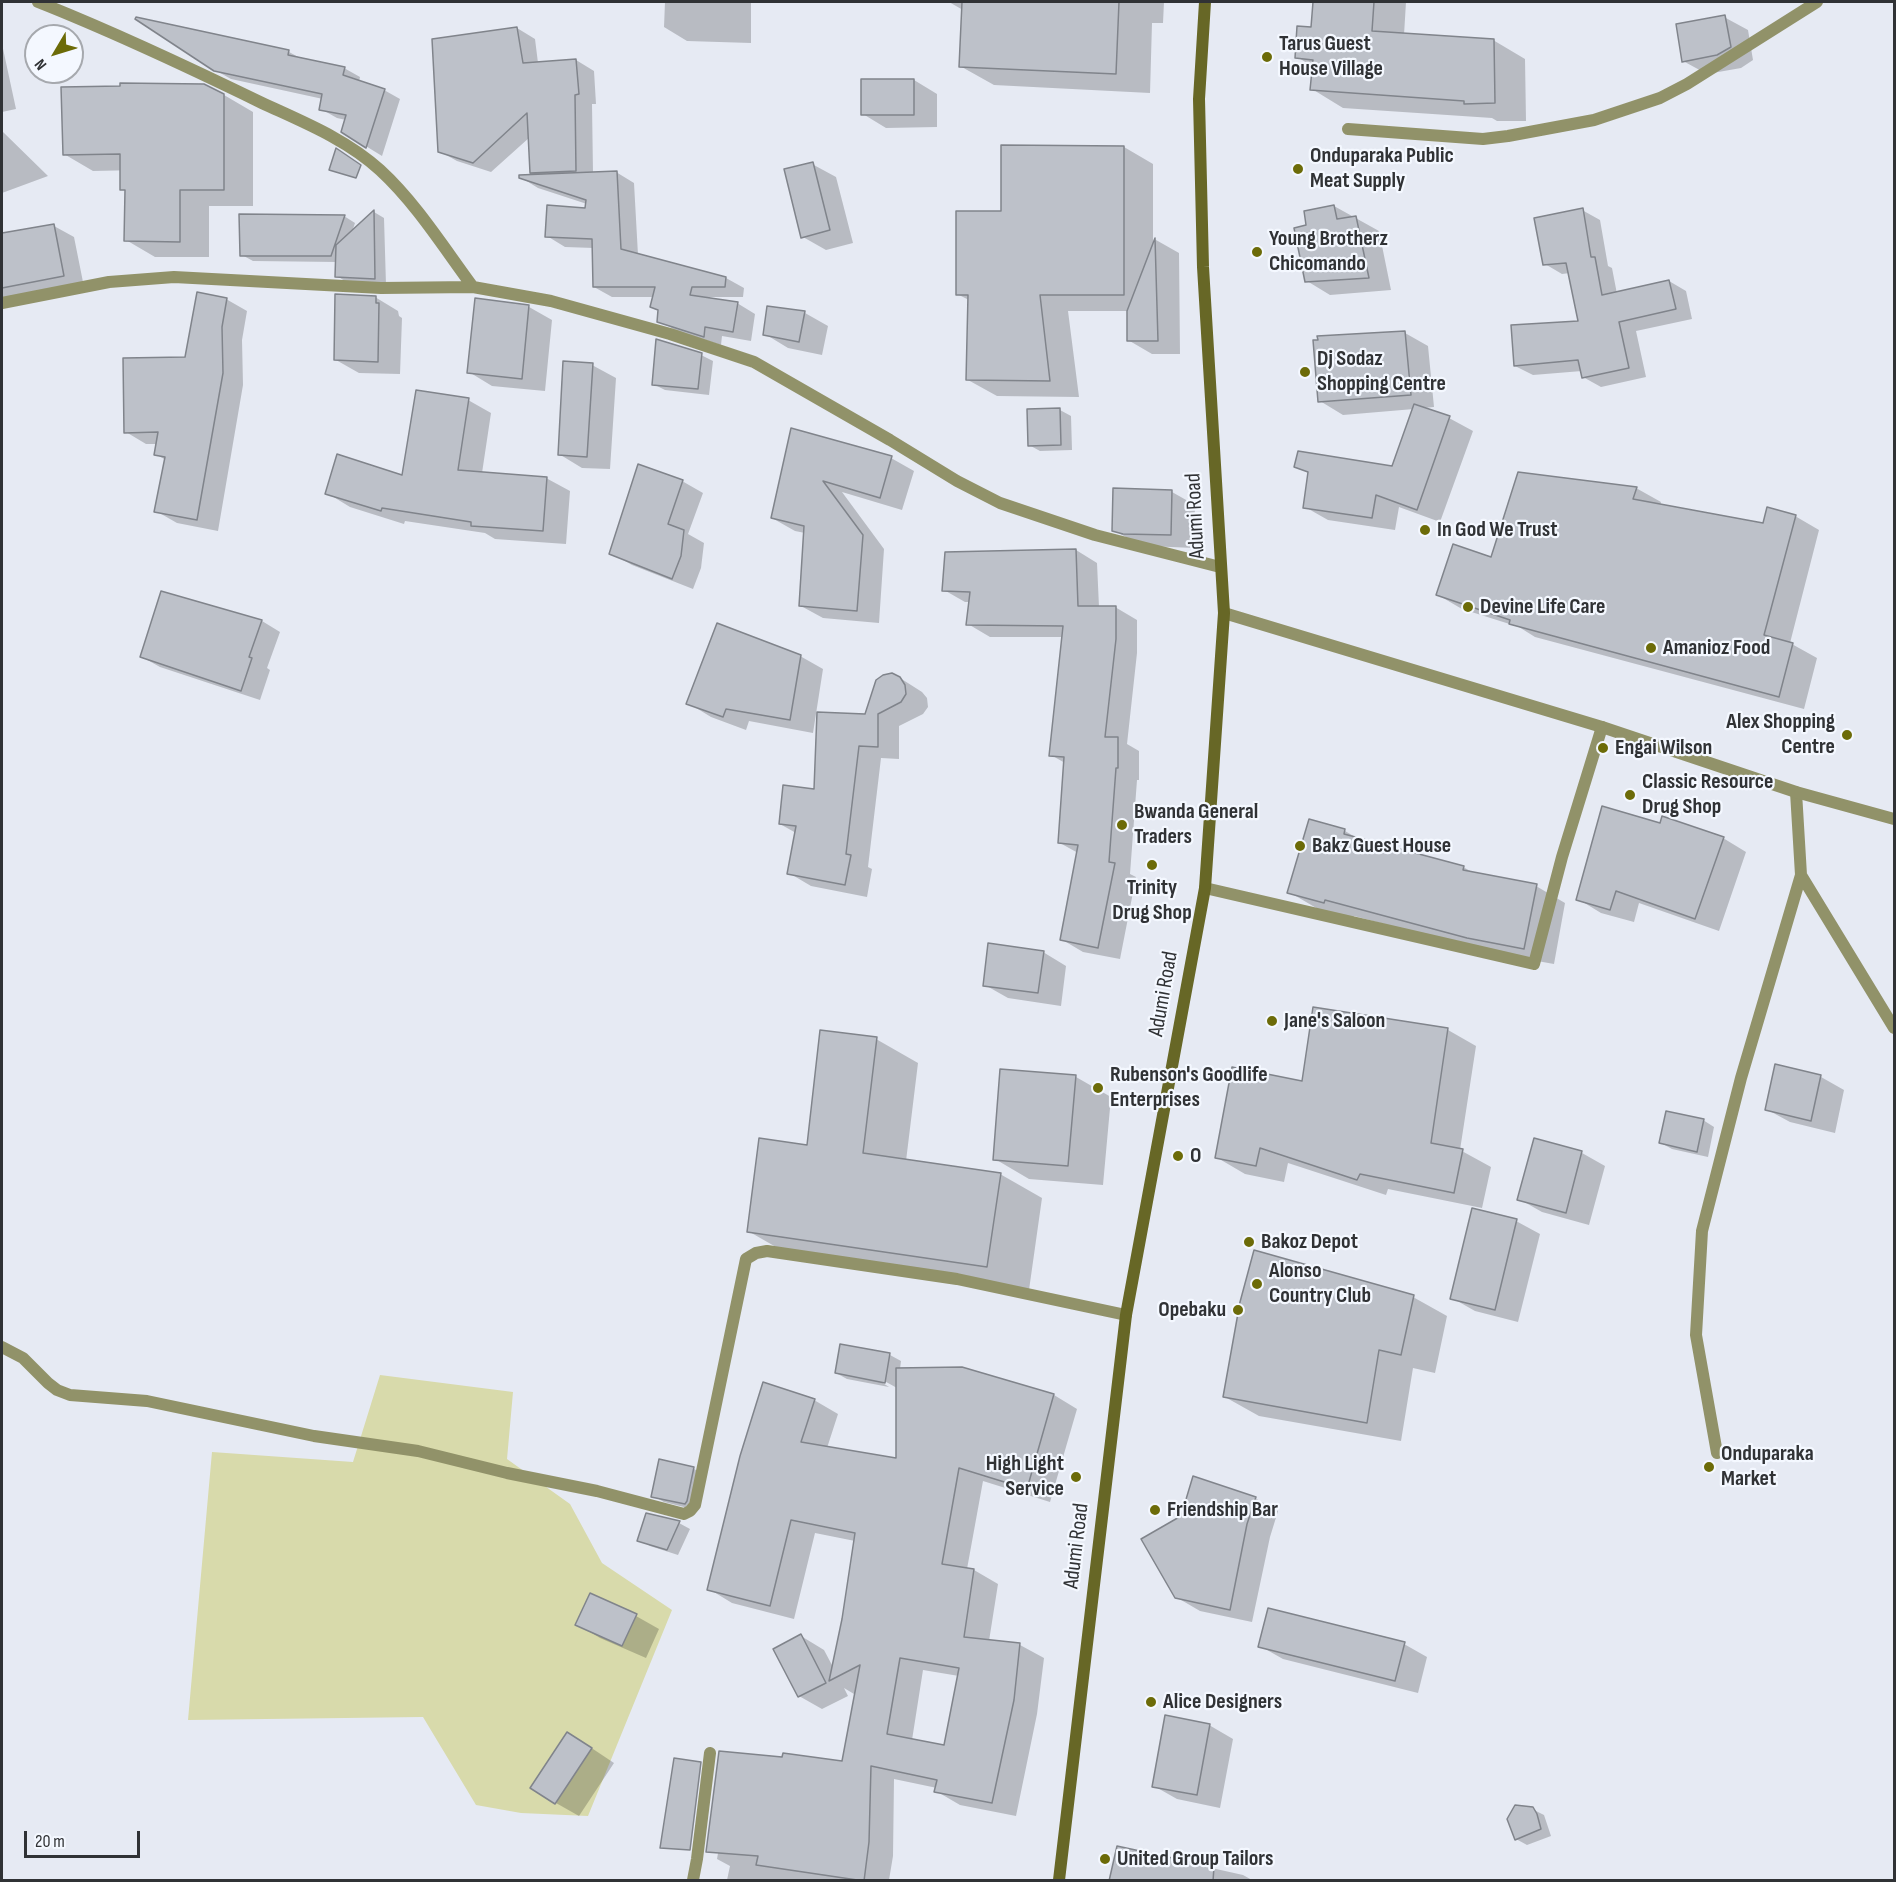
<!DOCTYPE html>
<html>
<head>
<meta charset="utf-8">
<style>
	body { margin:0 }
	#map { position:relative; width:1896px; height:1882px; overflow:hidden; background:#e6eaf3; font-family:"Sofia Sans Condensed",sans-serif }
	canvas { display:block }
	.frame { position:absolute; inset:0; border:3px solid #303235; pointer-events:none }
	.north { position:absolute; left:24px; top:24px; width:60px; height:60px; box-sizing:border-box; background:#f4f8ff; border:2px solid #a6a9ae; border-radius:50%; rotate:232deg; font-size:16px; font-weight:700; line-height:24px; text-align:center; color:#303235 }
	.north::after { content:''; display:block; margin:auto; width:21px; height:27px; background:#6c6b08; clip-path:polygon(50% 0,100% 100%,50% 72%,0 100%) }
	.scale { position:absolute; left:24px; top:1831px; width:116px; height:27px; box-sizing:border-box; border:3px solid #303235; border-top:0; padding-left:8px; font-size:18px; line-height:21px; white-space:nowrap; color:#303235; -webkit-text-stroke:4px #f4f8ff; paint-order:stroke }
</style>
</head>
<body>
<div id="map">
<canvas width="1896" height="1882"></canvas>
<div class="frame"></div>
<div class="north">N</div>
<div class="scale">20 m</div>
</div>
<script>
const ctx = document.querySelector('canvas').getContext('2d');
ctx.lineJoin = 'round';
function fillPath(path, color) {
  ctx.fillStyle = color;
  ctx.fill(path, 'evenodd');
}
function stroke(path, color, width, dash) {
  ctx.strokeStyle = color;
  ctx.lineWidth = width;
  ctx.lineCap = dash ? 'butt' : 'round';
  ctx.setLineDash(dash || []);
  ctx.stroke(path);
}
function write(font, color, halo, rows, align = 'center') {
  ctx.font = font + ' "Sofia Sans Condensed",sans-serif';
  ctx.lineWidth = 4.5;
  ctx.setLineDash([]);
  ctx.textBaseline = 'middle';
  ctx.strokeStyle = halo;
  ctx.fillStyle = color;
  for (const [text, x, y, turn = 0] of rows) {
    ctx.save();
    ctx.translate(x, y);
    ctx.rotate((+turn || 0) * Math.PI / 180);
    ctx.textAlign = isNaN(turn) ? turn : align;
    if (halo) ctx.strokeText(text, 0, 0);
    ctx.fillText(text, 0, 0);
    ctx.restore();
  }
}
fillPath(new Path2D(`
	M 380,1375 L 513,1392 L 507,1459 L 570,1504 L 602,1563 L 672,1610 L 588,1816 L 521,1813 L 476,1805 L 423,1717 L 188,1720 L 212,1452 L 353,1462 Z`), '#d8daab');
fillPath(new Path2D(`
	M 665,2 L 751,2 L 751,43 L 687,41 L 664,27 Z
	M 949,2 L 1164,2 L 1163,23 L 1152,23 L 1150,93 L 994,85 L 960,66 L 963,10 Z
	M 1314,2 L 1406,2 L 1404,35 L 1493,40 L 1525,59 L 1526,121 L 1497,121 L 1492,118 L 1343,108 L 1312,89 L 1314,67 L 1297,57 L 1312,28 Z
	M 1724,17 L 1748,30 L 1753,60 L 1741,68 L 1707,74 L 1683,61 Z
	M 517,28 L 535,39 L 538,63 L 576,60 L 594,71 L 596,104 L 592,104 L 593,173 L 616,172 L 634,183 L 638,255 L 726,278 L 744,288 L 743,297 L 710,297 L 709,299 L 737,303 L 755,314 L 751,341 L 722,336 L 721,345 L 677,331 L 659,321 L 660,311 L 651,307 L 654,297 L 612,297 L 594,287 L 594,248 L 565,247 L 547,236 L 586,209 L 587,204 L 538,188 L 520,177 L 538,176 L 531,172 L 530,137 L 491,172 L 457,161 L 439,151 Z
	M 2,44 L 16,109 L 2,112 Z
	M 289,52 L 302,59 L 344,68 L 360,77 L 359,82 L 384,90 L 400,99 L 382,156 L 343,132 L 346,120 L 337,118 L 321,109 L 323,99 L 231,79 L 215,70 Z
	M 914,80 L 937,94 L 937,127 L 886,128 L 863,114 Z
	M 224,95 L 253,112 L 253,206 L 209,206 L 209,257 L 155,257 L 126,240 L 139,170 L 93,171 L 64,154 Z
	M 2,131 L 48,176 L 2,193 Z
	M 1002,146 L 1124,147 L 1153,164 L 1153,247 L 1156,240 L 1179,253 L 1180,354 L 1152,354 L 1128,340 L 1128,311 L 1068,311 L 1079,397 L 997,396 L 968,380 L 969,300 L 957,294 L 1002,213 Z
	M 812,164 L 836,177 L 853,243 L 826,250 L 803,237 Z
	M 1334,206 L 1379,231 L 1391,290 L 1330,295 L 1307,281 Z
	M 1582,210 L 1600,220 L 1608,266 L 1612,268 L 1617,294 L 1669,281 L 1686,291 L 1692,319 L 1636,331 L 1646,377 L 1601,387 L 1583,377 L 1582,371 L 1533,375 L 1515,366 L 1580,323 L 1570,273 L 1562,274 L 1545,264 Z
	M 374,212 L 384,218 L 386,285 L 348,283 L 337,276 L 337,262 L 253,261 L 242,255 L 344,216 L 355,223 L 352,232 Z
	M 54,226 L 74,237 L 84,287 L 2,298 L 2,242 Z
	M 375,297 L 398,311 L 399,316 L 402,318 L 400,374 L 359,373 L 336,360 Z
	M 226,299 L 247,311 L 242,340 L 243,385 L 218,531 L 177,523 L 156,511 L 166,460 L 155,454 L 157,444 L 146,444 L 126,432 L 186,358 Z
	M 529,307 L 552,320 L 545,391 L 492,386 L 469,372 Z
	M 768,308 L 805,313 L 828,326 L 822,355 L 788,348 L 765,334 Z
	M 1405,333 L 1428,346 L 1434,407 L 1423,408 L 1449,418 L 1473,431 L 1440,522 L 1399,507 L 1395,530 L 1328,520 L 1305,507 L 1310,474 L 1296,466 L 1393,468 L 1414,409 L 1343,415 L 1320,401 Z
	M 701,355 L 713,361 L 709,395 L 665,390 L 653,384 Z
	M 592,365 L 616,378 L 610,469 L 582,468 L 559,454 Z
	M 468,400 L 491,413 L 482,473 L 546,478 L 570,491 L 566,544 L 495,539 L 485,533 L 405,521 L 404,524 L 350,507 L 327,493 L 404,477 Z
	M 1060,410 L 1071,416 L 1072,450 L 1040,451 L 1029,445 Z
	M 792,430 L 891,458 L 914,471 L 902,510 L 842,492 L 884,549 L 879,623 L 823,618 L 801,606 L 805,533 L 795,531 L 772,518 Z
	M 682,481 L 703,493 L 688,534 L 704,543 L 701,568 L 693,589 L 632,565 L 611,553 Z
	M 1636,488 L 1661,502 L 1660,506 L 1764,525 L 1795,516 L 1819,530 L 1790,643 L 1817,658 L 1804,709 L 1535,637 L 1519,627 L 1462,609 L 1438,595 L 1492,559 Z
	M 1172,492 L 1195,505 L 1194,548 L 1148,546 L 1137,543 L 1113,530 Z
	M 1076,550 L 1097,563 L 1099,607 L 1115,607 L 1137,620 L 1137,653 L 1127,744 L 1139,751 L 1139,780 L 1137,780 L 1130,874 L 1136,877 L 1120,959 L 1083,952 L 1061,939 L 1078,853 L 1060,843 L 1065,763 L 1051,755 L 1063,637 L 990,637 L 968,624 L 971,602 L 965,602 L 944,590 Z
	M 162,593 L 262,621 L 280,632 L 267,668 L 270,670 L 260,700 L 160,667 L 142,657 Z
	M 800,656 L 823,669 L 813,733 L 749,721 L 746,730 L 711,717 L 688,703 Z
	M 900,678 L 922,692 L 927,698 L 928,707 L 923,714 L 899,726 L 899,759 L 881,758 L 868,867 L 872,869 L 867,897 L 811,886 L 789,873 L 796,833 L 780,824 L 815,791 L 867,715 Z
	M 1310,821 L 1345,831 L 1362,841 L 1463,867 L 1474,873 L 1536,886 L 1565,903 L 1554,964 L 1498,954 L 1354,916 L 1353,919 L 1318,909 L 1289,892 Z
	M 1661,825 L 1723,838 L 1746,852 L 1719,931 L 1639,903 L 1634,922 L 1601,913 L 1578,899 Z
	M 1043,952 L 1066,966 L 1061,1006 L 1008,998 L 985,985 Z
	M 1314,1009 L 1448,1030 L 1476,1046 L 1460,1150 L 1491,1167 L 1482,1208 L 1388,1189 L 1386,1195 L 1288,1163 L 1284,1182 L 1245,1174 L 1216,1157 L 1303,1083 Z
	M 876,1039 L 918,1063 L 906,1161 L 1000,1174 L 1042,1198 L 1029,1290 L 790,1255 L 748,1231 L 808,1146 Z
	M 1776,1066 L 1821,1077 L 1844,1090 L 1835,1133 L 1790,1122 L 1766,1109 Z
	M 1076,1077 L 1111,1097 L 1103,1185 L 1029,1179 L 995,1159 Z
	M 1703,1120 L 1714,1127 L 1708,1157 L 1672,1149 L 1661,1143 Z
	M 1535,1140 L 1582,1153 L 1605,1166 L 1589,1225 L 1542,1212 L 1519,1199 Z
	M 1516,1221 L 1540,1234 L 1518,1322 L 1475,1311 L 1452,1298 Z
	M 1413,1297 L 1447,1316 L 1435,1373 L 1413,1368 L 1401,1441 L 1259,1416 L 1225,1397 Z
	M 841,1346 L 890,1355 L 901,1361 L 900,1369 L 962,1368 L 1054,1395 L 1077,1409 L 1050,1502 L 983,1481 L 967,1569 L 974,1570 L 998,1584 L 989,1641 L 1020,1645 L 1044,1658 L 1037,1714 L 1016,1816 L 960,1805 L 936,1791 L 937,1788 L 894,1779 L 893,1856 L 889,1880 L 785,1879 L 784,1880 L 727,1880 L 730,1866 L 717,1859 L 735,1754 L 844,1763 L 857,1692 L 854,1694 L 844,1688 L 848,1696 L 822,1709 L 799,1696 L 801,1636 L 824,1650 L 833,1667 L 843,1620 L 855,1541 L 815,1533 L 794,1619 L 732,1603 L 709,1589 L 814,1400 L 838,1414 L 827,1448 L 897,1460 L 897,1388 L 879,1378 L 878,1380 L 889,1387 L 847,1379 L 836,1373 ZM 923,1670 L 959,1676 L 945,1747 L 912,1740 Z
	M 660,1461 L 694,1469 L 705,1475 L 696,1510 L 664,1502 L 653,1496 Z
	M 1255,1498 L 1278,1511 L 1270,1537 L 1252,1622 L 1200,1611 L 1176,1597 Z
	M 647,1514 L 679,1523 L 690,1529 L 678,1555 L 650,1546 L 639,1540 Z
	M 636,1616 L 659,1629 L 646,1658 L 600,1638 L 577,1624 Z
	M 1404,1644 L 1427,1657 L 1418,1693 L 1283,1659 L 1260,1646 Z
	M 1209,1725 L 1233,1739 L 1220,1808 L 1177,1799 L 1154,1786 Z
	M 590,1747 L 614,1763 L 579,1816 L 556,1803 Z
	M 1532,1809 L 1544,1815 L 1551,1836 L 1527,1845 L 1516,1839 Z
	M 1118,1847 L 1243,1875 L 1252,1880 L 1119,1880 Z`), '#0003');
const building = new Path2D(`
	M 962,2 L 1119,2 L 1116,74 L 959,67 Z
	M 1313,2 L 1374,2 L 1372,31 L 1494,39 L 1495,103 L 1464,104 L 1464,101 L 1310,90 L 1313,60 L 1295,58 L 1297,26 L 1311,27 Z
	M 1725,15 L 1731,47 L 1717,55 L 1682,62 L 1676,24 Z
	M 136,17 L 289,50 L 288,55 L 345,67 L 343,75 L 385,89 L 366,148 L 341,132 L 346,115 L 319,110 L 322,94 L 214,71 L 135,19 Z
	M 517,27 L 523,63 L 576,59 L 579,94 L 575,95 L 576,171 L 530,173 L 527,113 L 473,163 L 438,152 L 432,39 Z
	M 861,79 L 914,79 L 914,115 L 861,115 Z
	M 120,83 L 204,84 L 224,94 L 224,190 L 180,190 L 180,242 L 124,241 L 125,190 L 120,190 L 120,154 L 63,155 L 61,87 L 120,86 Z
	M 1001,145 L 1124,146 L 1124,295 L 1040,295 L 1050,381 L 966,380 L 968,295 L 956,295 L 956,211 L 1001,211 Z
	M 336,148 L 361,165 L 356,178 L 329,170 Z
	M 813,162 L 830,230 L 801,238 L 784,169 Z
	M 617,171 L 621,249 L 726,277 L 725,287 L 692,287 L 690,295 L 738,302 L 733,332 L 705,327 L 704,337 L 657,322 L 658,310 L 650,307 L 655,287 L 593,287 L 592,239 L 545,237 L 547,205 L 585,208 L 586,200 L 519,178 L 519,175 Z
	M 1334,205 L 1337,219 L 1356,216 L 1369,278 L 1305,282 L 1294,228 L 1306,225 L 1304,211 Z
	M 1583,208 L 1591,257 L 1595,257 L 1602,295 L 1669,280 L 1676,309 L 1619,322 L 1629,368 L 1582,378 L 1578,360 L 1514,366 L 1511,325 L 1578,321 L 1566,263 L 1543,265 L 1534,218 Z
	M 374,210 L 375,279 L 335,277 L 336,245 Z
	M 239,214 L 345,215 L 331,256 L 240,256 Z
	M 54,224 L 64,276 L 2,288 L 2,233 Z
	M 1155,238 L 1158,341 L 1127,341 L 1127,311 Z
	M 197,292 L 227,298 L 222,327 L 223,373 L 197,520 L 154,512 L 165,457 L 154,455 L 158,432 L 124,433 L 123,358 L 185,357 Z
	M 335,294 L 376,296 L 376,303 L 379,303 L 378,362 L 334,360 Z
	M 475,298 L 529,305 L 522,379 L 467,373 Z
	M 767,306 L 805,311 L 799,342 L 763,335 Z
	M 1405,331 L 1411,395 L 1318,402 L 1313,340 L 1318,340 L 1317,336 Z
	M 656,339 L 702,353 L 698,389 L 652,385 Z
	M 563,361 L 593,363 L 587,457 L 558,455 Z
	M 416,390 L 469,398 L 458,470 L 547,477 L 543,531 L 471,526 L 471,522 L 382,508 L 381,511 L 325,494 L 337,454 L 402,475 Z
	M 1414,404 L 1450,416 L 1417,510 L 1376,495 L 1372,518 L 1303,508 L 1308,472 L 1294,467 L 1298,451 L 1392,466 Z
	M 1060,408 L 1061,445 L 1028,446 L 1027,409 Z
	M 791,428 L 892,456 L 880,498 L 823,481 L 863,535 L 857,611 L 799,606 L 804,526 L 771,518 Z
	M 638,464 L 683,480 L 668,524 L 684,530 L 681,556 L 672,579 L 609,554 Z
	M 1518,472 L 1637,487 L 1633,499 L 1763,523 L 1767,507 L 1796,515 L 1764,635 L 1793,643 L 1779,697 L 1509,624 L 1510,620 L 1436,595 L 1453,544 L 1491,557 Z
	M 1113,488 L 1172,490 L 1171,535 L 1123,534 L 1112,531 Z
	M 1076,549 L 1078,606 L 1116,606 L 1116,639 L 1105,737 L 1118,737 L 1118,768 L 1116,768 L 1109,862 L 1115,863 L 1098,948 L 1060,940 L 1078,845 L 1058,843 L 1064,757 L 1049,756 L 1063,626 L 966,625 L 970,592 L 942,591 L 945,552 Z
	M 161,591 L 262,620 L 249,657 L 252,658 L 241,691 L 140,657 Z
	M 717,623 L 801,655 L 790,720 L 726,709 L 723,717 L 686,704 Z
	M 892,673 L 900,677 L 905,685 L 906,694 L 901,702 L 878,714 L 878,747 L 859,746 L 846,854 L 851,855 L 845,885 L 787,874 L 796,826 L 779,824 L 783,785 L 814,789 L 817,712 L 865,714 L 876,680 L 883,675 Z
	M 1602,806 L 1660,823 L 1662,816 L 1724,837 L 1695,919 L 1616,891 L 1610,910 L 1576,900 Z
	M 1309,819 L 1345,829 L 1344,834 L 1464,866 L 1463,870 L 1537,884 L 1524,949 L 1467,938 L 1325,900 L 1324,903 L 1287,893 Z
	M 988,943 L 1044,951 L 1038,993 L 983,986 Z
	M 1313,1007 L 1448,1028 L 1431,1143 L 1463,1149 L 1454,1193 L 1360,1174 L 1357,1180 L 1260,1148 L 1256,1166 L 1215,1158 L 1232,1067 L 1302,1081 Z
	M 820,1030 L 877,1037 L 863,1153 L 1001,1173 L 987,1267 L 747,1232 L 759,1138 L 807,1145 Z
	M 1775,1064 L 1821,1075 L 1811,1121 L 1765,1110 Z
	M 1000,1069 L 1076,1075 L 1068,1166 L 993,1160 Z
	M 1666,1111 L 1704,1119 L 1697,1152 L 1659,1143 Z
	M 1534,1138 L 1582,1151 L 1566,1213 L 1517,1200 Z
	M 1472,1208 L 1517,1219 L 1495,1310 L 1450,1299 Z
	M 1254,1250 L 1414,1295 L 1401,1355 L 1379,1350 L 1367,1423 L 1223,1397 L 1240,1302 Z
	M 840,1344 L 890,1353 L 885,1383 L 835,1373 Z
	M 962,1367 L 1054,1394 L 1027,1489 L 959,1468 L 942,1564 L 974,1569 L 964,1637 L 1020,1643 L 1014,1700 L 992,1803 L 934,1792 L 937,1780 L 871,1766 L 869,1842 L 864,1881 L 756,1865 L 758,1856 L 706,1852 L 719,1751 L 782,1757 L 783,1753 L 842,1761 L 860,1665 L 829,1681 L 842,1619 L 855,1533 L 791,1520 L 770,1606 L 707,1590 L 740,1456 L 763,1382 L 815,1399 L 801,1442 L 896,1458 L 896,1368 ZM 900,1658 L 959,1668 L 944,1745 L 887,1734 Z
	M 659,1459 L 694,1467 L 687,1501 L 685,1504 L 651,1497 Z
	M 1193,1476 L 1256,1497 L 1247,1524 L 1230,1610 L 1175,1598 L 1141,1539 L 1181,1516 Z
	M 646,1513 L 680,1521 L 667,1550 L 637,1541 Z
	M 590,1593 L 637,1614 L 622,1646 L 575,1625 Z
	M 1268,1608 L 1405,1642 L 1395,1681 L 1258,1647 Z
	M 801,1634 L 826,1683 L 798,1697 L 773,1649 Z
	M 1165,1715 L 1210,1724 L 1197,1795 L 1152,1787 Z
	M 567,1732 L 592,1748 L 555,1804 L 530,1788 Z
	M 674,1758 L 701,1762 L 690,1850 L 660,1848 Z
	M 1515,1805 L 1533,1807 L 1537,1814 L 1541,1829 L 1515,1840 L 1507,1819 Z
	M 1117,1846 L 1214,1867 L 1213,1881 L 1109,1881 Z`);
fillPath(building, '#bdc1c9');
stroke(building, '#80848b', 1.5);
stroke(new Path2D(`
	M 38,2 C 114,32 188,67 262,103 C 303,122 346,139 380,170 C 416,203 444,248 473,287
	M 1348,129 L 1483,139 L 1508,136 L 1594,120 L 1660,98 L 1687,84 L 1817,2
	M 2,303 L 109,282 L 174,277 L 381,288 L 473,287 L 551,301 L 670,334 L 754,362 L 890,440 L 957,481 L 1000,503 L 1095,535 L 1220,567
	M 1796,792 L 1801,875 L 1894,1028
	M 1205,888 L 1534,964 L 1562,857 L 1602,727
	M 2,1347 L 23,1358 L 48,1383 L 57,1390 L 70,1395 L 147,1401 L 314,1436 L 418,1451 L 507,1473 L 597,1491 L 684,1514 L 690,1511 L 695,1505 L 746,1259 L 756,1253 L 767,1251 L 957,1279 L 1126,1315
	M 1717,1453 L 1696,1335 L 1702,1231 L 1741,1078 L 1801,875
	M 693,1880 L 697,1859 L 710,1753`), '#919269', 12);
stroke(new Path2D(`
	M 1224,613 L 1602,727 L 1796,792 L 1894,819`), '#919269', 12);
stroke(new Path2D(`
	M 1059,1880 L 1126,1315 L 1205,888 L 1224,613 L 1203,267 L 1199,99 L 1205,2`), '#676726', 12);
for (const [x, y, r, color] of [
	[1267,57,6,"#6c6b08"],
	[1298,169,6,"#6c6b08"],
	[1257,252,6,"#6c6b08"],
	[1305,372,6,"#6c6b08"],
	[1425,530,6,"#6c6b08"],
	[1468,607,6,"#6c6b08"],
	[1651,648,6,"#6c6b08"],
	[1847,735,6,"#6c6b08"],
	[1603,748,6,"#6c6b08"],
	[1630,795,6,"#6c6b08"],
	[1122,825,6,"#6c6b08"],
	[1300,846,6,"#6c6b08"],
	[1152,865,6,"#6c6b08"],
	[1272,1021,6,"#6c6b08"],
	[1098,1088,6,"#6c6b08"],
	[1178,1156,6,"#6c6b08"],
	[1249,1242,6,"#6c6b08"],
	[1257,1284,6,"#6c6b08"],
	[1238,1310,6,"#6c6b08"],
	[1709,1467,6,"#6c6b08"],
	[1076,1477,6,"#6c6b08"],
	[1155,1510,6,"#6c6b08"],
	[1151,1702,6,"#6c6b08"],
	[1105,1859,6,"#6c6b08"]
]) {
  const dot = new Path2D();
  dot.arc(x, y, r, 0, 2 * Math.PI);
  ctx.fillStyle = color;
  ctx.fill(dot);
  stroke(dot, '#f4f8ff', 2);
}
write('bold 22px', '#303235', '#f4f8ff', [
	["Tarus Guest",1279,44],
	["House Village",1279,69],
	["Onduparaka Public",1310,156],
	["Meat Supply",1310,181],
	["Young Brotherz",1269,239],
	["Chicomando",1269,264],
	["Dj Sodaz",1317,359],
	["Shopping Centre",1317,384],
	["In God We Trust",1437,530],
	["Devine Life Care",1480,607],
	["Amanioz Food",1663,648],
	["Alex Shopping",1835,722,"right"],
	["Centre",1835,747,"right"],
	["Engai Wilson",1615,748],
	["Classic Resource",1642,782],
	["Drug Shop",1642,807],
	["Bwanda General",1134,812],
	["Traders",1134,837],
	["Bakz Guest House",1312,846],
	["Trinity",1152,888,"center"],
	["Drug Shop",1152,913,"center"],
	["Jane's Saloon",1284,1021],
	["Rubenson's Goodlife",1110,1075],
	["Enterprises",1110,1100],
	["O",1190,1156],
	["Bakoz Depot",1261,1242],
	["Alonso",1269,1271],
	["Country Club",1269,1296],
	["Opebaku",1226,1310,"right"],
	["Onduparaka",1721,1454],
	["Market",1721,1479],
	["High Light",1064,1464,"right"],
	["Service",1064,1489,"right"],
	["Friendship Bar",1167,1510],
	["Alice Designers",1163,1702],
	["United Group Tailors",1117,1859]
], 'left');
write('22px', '#303235', '#f4f8ff', [
	["Adumi Road",1196,516,-93],
	["Adumi Road",1164,994,-80],
	["Adumi Road",1077,1546,-83]
]);
</script>
</body>
</html>
